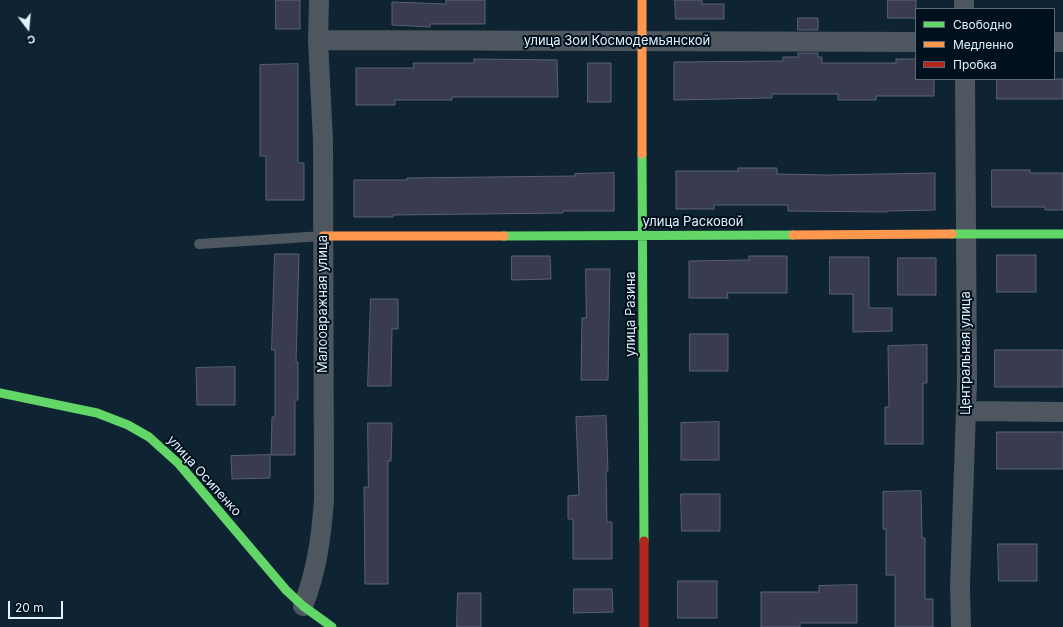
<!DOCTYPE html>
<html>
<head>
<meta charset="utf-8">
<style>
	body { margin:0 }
	#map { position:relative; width:1063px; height:627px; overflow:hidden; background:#0f2432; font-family:Inter,sans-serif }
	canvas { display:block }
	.legend { position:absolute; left:915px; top:8px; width:140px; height:72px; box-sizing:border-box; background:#00101d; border:1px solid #5a6a77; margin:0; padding:5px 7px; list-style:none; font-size:12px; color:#e2f2fe }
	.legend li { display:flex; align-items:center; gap:8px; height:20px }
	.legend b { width:20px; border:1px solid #5a6a77 }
	.north { position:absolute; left:8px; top:8px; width:40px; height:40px; -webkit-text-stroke:3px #00101d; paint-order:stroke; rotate:164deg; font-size:11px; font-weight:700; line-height:16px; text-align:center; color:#e2f2fe }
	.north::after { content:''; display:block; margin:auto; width:14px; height:18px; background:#e2f2fe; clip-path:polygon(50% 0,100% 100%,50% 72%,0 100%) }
	.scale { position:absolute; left:8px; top:601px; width:55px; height:18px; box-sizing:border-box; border:2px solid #e2f2fe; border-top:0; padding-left:5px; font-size:12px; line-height:14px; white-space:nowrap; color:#e2f2fe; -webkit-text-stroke:3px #00101d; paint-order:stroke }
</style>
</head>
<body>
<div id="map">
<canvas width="1063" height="627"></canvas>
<ul class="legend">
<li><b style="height:5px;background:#63d668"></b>Свободно</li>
<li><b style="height:5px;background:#ff974d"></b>Медленно</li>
<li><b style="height:5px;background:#b3261e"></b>Пробка</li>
</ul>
<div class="north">С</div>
<div class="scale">20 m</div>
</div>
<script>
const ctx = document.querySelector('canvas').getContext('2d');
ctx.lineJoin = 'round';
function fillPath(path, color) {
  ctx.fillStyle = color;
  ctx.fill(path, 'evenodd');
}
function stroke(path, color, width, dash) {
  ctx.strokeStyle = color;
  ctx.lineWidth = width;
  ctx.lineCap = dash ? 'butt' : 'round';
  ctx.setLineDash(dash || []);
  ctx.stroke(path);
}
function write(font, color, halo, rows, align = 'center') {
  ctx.font = font + ' Inter,sans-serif';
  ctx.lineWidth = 4;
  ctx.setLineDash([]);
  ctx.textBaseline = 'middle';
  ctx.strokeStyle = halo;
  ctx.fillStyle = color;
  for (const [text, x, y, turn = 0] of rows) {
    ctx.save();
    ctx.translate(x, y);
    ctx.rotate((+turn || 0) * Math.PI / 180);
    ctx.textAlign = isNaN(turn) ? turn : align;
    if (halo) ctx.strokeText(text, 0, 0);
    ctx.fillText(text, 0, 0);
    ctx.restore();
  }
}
const building = new Path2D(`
	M 276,0 L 300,0 L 300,29 L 276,29 Z
	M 446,0 L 485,0 L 485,24 L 430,24 L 430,27 L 392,25 L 392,2 L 446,4 Z
	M 675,0 L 702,0 L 702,4 L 724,4 L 724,19 L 676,19 Z
	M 888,0 L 916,0 L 916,18 L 888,18 Z
	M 798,18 L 818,18 L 818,30 L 798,30 Z
	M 798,53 L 818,53 L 818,57 L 822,57 L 822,63 L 896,63 L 896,59 L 916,59 L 916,79 L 934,79 L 934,96 L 876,96 L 876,100 L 838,100 L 838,94 L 772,94 L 772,98 L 674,100 L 674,62 L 783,61 L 783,57 L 798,57 Z
	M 474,59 L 557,60 L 558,97 L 452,97 L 452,100 L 395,100 L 395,105 L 356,105 L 356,68 L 414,68 L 413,63 L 474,63 Z
	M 588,63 L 611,63 L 611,102 L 588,102 Z
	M 298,64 L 298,163 L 304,163 L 304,200 L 266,200 L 266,156 L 260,156 L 260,65 Z
	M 997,79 L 1063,79 L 1063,99 L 997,99 Z
	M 738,168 L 777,168 L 777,174 L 827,175 L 935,173 L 935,210 L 887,211 L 887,212 L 788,211 L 788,205 L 714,205 L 714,209 L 676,209 L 676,171 L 738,171 Z
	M 992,170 L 1030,170 L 1030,173 L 1063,173 L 1063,210 L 1045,210 L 1045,207 L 992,207 Z
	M 614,173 L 614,211 L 563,211 L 563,213 L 393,215 L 393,217 L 354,217 L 354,180 L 407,180 L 407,178 L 575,176 L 575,174 Z
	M 275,254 L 299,254 L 296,362 L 298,362 L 298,400 L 295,400 L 295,455 L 271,455 L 272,417 L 275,417 L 275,350 L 272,350 Z
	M 997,255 L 1036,255 L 1036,292 L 997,292 Z
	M 512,256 L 550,256 L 551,279 L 512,280 Z
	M 749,256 L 787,256 L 787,293 L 727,293 L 728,298 L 689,298 L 689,261 L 749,260 Z
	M 830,257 L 869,257 L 869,308 L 892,308 L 892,331 L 853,332 L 853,294 L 830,294 Z
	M 898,258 L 936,258 L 936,295 L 898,295 Z
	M 586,269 L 610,269 L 608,380 L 581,380 L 582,318 L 586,318 Z
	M 371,299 L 398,299 L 398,329 L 392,329 L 391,386 L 368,386 Z
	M 690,334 L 728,334 L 728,371 L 690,371 Z
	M 927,345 L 927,383 L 923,383 L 923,444 L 885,444 L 885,407 L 889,407 L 888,346 Z
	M 995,350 L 1063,350 L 1063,387 L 995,387 Z
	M 235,367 L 235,405 L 197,405 L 196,368 Z
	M 606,416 L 608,471 L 606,471 L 607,522 L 612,522 L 612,559 L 573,559 L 573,519 L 568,519 L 568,496 L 579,495 L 576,417 Z
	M 719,422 L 719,460 L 681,460 L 681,423 Z
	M 368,423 L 392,423 L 391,461 L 388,461 L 388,584 L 365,584 L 364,487 L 368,487 Z
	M 997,432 L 1063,432 L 1063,469 L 997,469 Z
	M 270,455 L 270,478 L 232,479 L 231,456 Z
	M 921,491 L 922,538 L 925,538 L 925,599 L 933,599 L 933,627 L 895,627 L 895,575 L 886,575 L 886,529 L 883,529 L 883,492 Z
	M 681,494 L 720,494 L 720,531 L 682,531 Z
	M 998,544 L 1037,544 L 1037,581 L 999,581 Z
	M 678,581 L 717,581 L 717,618 L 678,618 Z
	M 857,585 L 857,623 L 800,623 L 800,627 L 761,627 L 761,592 L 819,592 L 819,586 Z
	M 574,589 L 612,589 L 613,612 L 574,613 Z
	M 458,593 L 481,593 L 481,627 L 457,627 Z`);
fillPath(building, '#393c51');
stroke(building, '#5a6070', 1);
stroke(new Path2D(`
	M 199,244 L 323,236`), '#4e575f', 10);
stroke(new Path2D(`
	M 964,0 L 964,9
	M 318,40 L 916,42
	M 1054,42 L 1063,42
	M 966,411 L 1063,412
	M 303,606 C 317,570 321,539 324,500 L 323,141 L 318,40 L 319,0
	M 961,627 L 960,586 L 967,381 L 965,79`), '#4e575f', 20);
stroke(new Path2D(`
	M 642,154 L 644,541
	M 952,234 L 1063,234
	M 504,236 L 793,235
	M 0,393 L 97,413 L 128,425 L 149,437 L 179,464 L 286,590 L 303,606 L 332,627`), '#63d668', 9);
stroke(new Path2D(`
	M 642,0 L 642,154
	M 793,235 L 952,234
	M 323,236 L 504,236`), '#ff974d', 9);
stroke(new Path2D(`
	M 644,541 L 644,627`), '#b3261e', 9);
write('13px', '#e2f2fe', '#00101d', [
	["улица Зои Космодемьянской",617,41],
	["улица Расковой",693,222],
	["Малоовражная улица",323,304,-90],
	["улица Разина",631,314,-90],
	["Центральная улица",966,353,-90],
	["улица Осипенко",204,476,48]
]);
</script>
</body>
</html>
